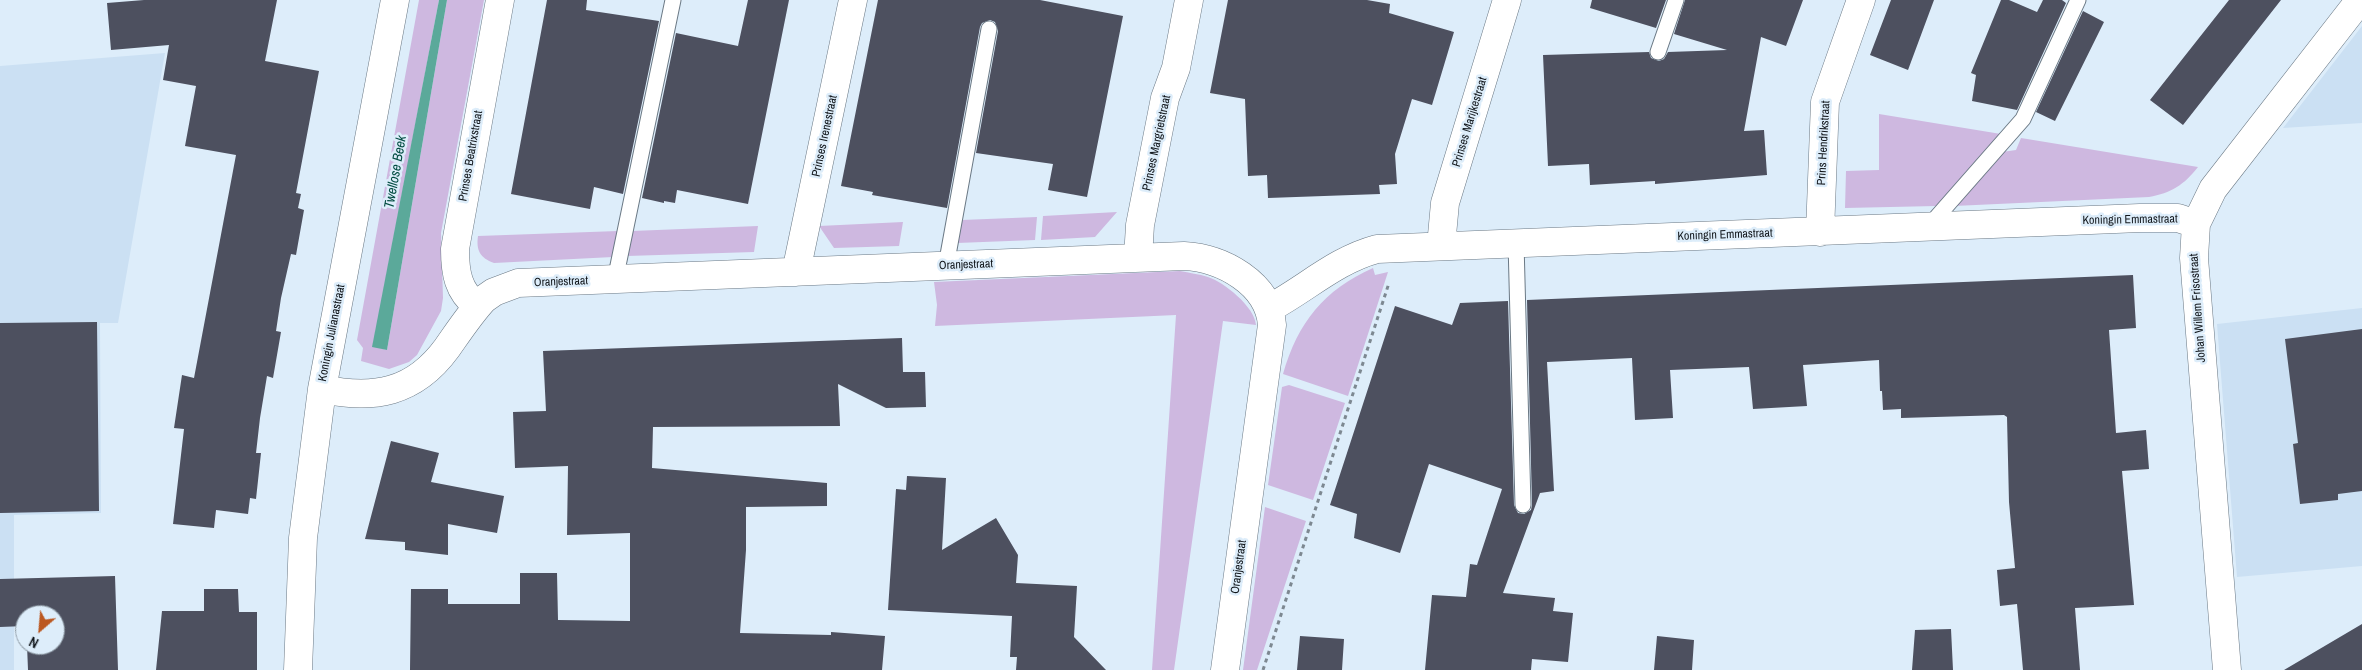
<!DOCTYPE html>
<html>
<head>
<meta charset="utf-8">
<style>
	body { margin:0 }
	#map { position:relative; width:2362px; height:670px; overflow:hidden; background:#ddedfa; font-family:"Archivo Narrow",sans-serif }
	canvas { display:block }
	.north { position:absolute; left:15px; top:605px; width:50px; height:50px; box-sizing:border-box; background:#ddedfa; border:1px solid #8b97a1; border-radius:50%; rotate:207deg; font-size:14px; font-weight:700; line-height:20px; text-align:center; color:#11161b }
	.north::after { content:''; display:block; margin:auto; width:18px; height:22px; background:#bb5821; clip-path:polygon(50% 0,100% 100%,50% 72%,0 100%) }
</style>
</head>
<body>
<div id="map">
<canvas width="2362" height="670"></canvas>
<div class="north">N</div>
</div>
<script>
const ctx = document.querySelector('canvas').getContext('2d');
ctx.lineJoin = 'round';
function fillPath(path, color) {
  ctx.fillStyle = color;
  ctx.fill(path, 'evenodd');
}
function stroke(path, color, width, dash) {
  ctx.strokeStyle = color;
  ctx.lineWidth = width;
  ctx.lineCap = dash ? 'butt' : 'round';
  ctx.setLineDash(dash || []);
  ctx.stroke(path);
}
function write(font, color, halo, rows, align = 'center') {
  ctx.font = font + ' "Archivo Narrow",sans-serif';
  ctx.lineWidth = 5;
  ctx.setLineDash([]);
  ctx.textBaseline = 'middle';
  ctx.strokeStyle = halo;
  ctx.fillStyle = color;
  for (const [text, x, y, turn = 0] of rows) {
    ctx.save();
    ctx.translate(x, y);
    ctx.rotate((+turn || 0) * Math.PI / 180);
    ctx.textAlign = isNaN(turn) ? turn : align;
    if (halo) ctx.strokeText(text, 0, 0);
    ctx.fillText(text, 0, 0);
    ctx.restore();
  }
}
fillPath(new Path2D(`
	M 2362,26 L 2362,123 L 2283,128 Z
	M 165,53 L 118,323 L 100,323 L 101,513 L 14,515 L 14,670 L 0,670 L 0,66 Z
	M 2362,308 L 2362,566 L 2237,577 L 2217,324 Z`), '#cbe0f3');
fillPath(new Path2D(`
	M 419,0 L 439,0 L 373,346 L 387,350 L 447,0 L 484,0 L 441,233 L 443,298 L 441,311 L 417,355 L 409,362 L 389,369 L 361,361 L 363,348 L 357,340 Z
	M 1879,114 L 2001,134 L 1936,206 L 1845,208 L 1846,171 L 1879,170 Z
	M 2021,138 L 2198,167 C 2184,185 2171,193 2149,197 L 1954,206 L 2002,152 L 2016,150 Z
	M 1117,212 L 1095,237 L 1041,240 L 1043,216 Z
	M 1037,217 L 1035,240 L 957,243 L 962,220 Z
	M 903,222 L 899,246 L 834,248 L 819,226 Z
	M 758,226 L 754,252 L 627,256 L 632,231 Z
	M 618,231 L 613,257 L 494,263 C 480,258 476,250 478,236 Z
	M 1373,268 L 1375,275 L 1388,272 L 1348,396 L 1283,374 C 1298,322 1324,290 1373,268 Z
	M 1180,271 C 1189,273 1199,274 1208,277 C 1224,282 1255,307 1256,325 L 1223,321 L 1174,670 L 1152,670 L 1176,315 L 935,326 L 937,305 L 934,282 Z
	M 1289,385 L 1345,403 L 1313,500 L 1268,485 L 1282,387 Z
	M 1265,507 L 1306,521 L 1257,670 L 1243,670 Z`), '#ceb8e0');
fillPath(new Path2D(`
	M 439,0 L 447,0 L 387,350 L 372,347 Z`), '#5ba99a');
fillPath(new Path2D(`
	M 144,0 L 277,0 L 265,61 L 319,71 L 296,193 L 301,194 L 298,208 L 304,210 L 296,255 L 291,254 L 281,298 L 276,331 L 281,332 L 273,378 L 267,376 L 260,418 L 256,453 L 261,453 L 256,499 L 250,498 L 248,514 L 216,510 L 214,528 L 173,524 L 184,429 L 174,428 L 182,375 L 194,378 L 236,155 L 185,146 L 196,86 L 163,80 L 169,45 L 111,50 L 107,3 Z
	M 547,0 L 587,0 L 586,10 L 659,21 L 623,194 L 594,187 L 590,209 L 511,194 Z
	M 748,0 L 789,0 L 748,204 L 677,190 L 675,203 L 664,201 L 664,203 L 642,198 L 676,33 L 738,46 Z
	M 878,0 L 1040,0 L 1123,16 L 1087,197 L 1048,190 L 1053,164 L 976,153 L 998,31 L 995,22 L 990,20 L 982,23 L 980,27 L 947,208 L 872,195 L 873,192 L 841,186 Z
	M 1228,0 L 1367,0 L 1390,4 L 1389,13 L 1454,32 L 1432,105 L 1412,99 L 1395,154 L 1397,184 L 1379,185 L 1380,194 L 1268,198 L 1267,175 L 1248,176 L 1245,99 L 1210,93 Z
	M 1592,0 L 1666,0 L 1656,28 L 1590,8 Z
	M 1685,0 L 1803,0 L 1786,46 L 1761,37 L 1744,131 L 1764,130 L 1767,175 L 1655,184 L 1655,181 L 1590,185 L 1589,164 L 1548,166 L 1543,55 L 1649,52 L 1651,58 L 1659,61 L 1664,59 L 1668,52 L 1727,50 L 1674,34 Z
	M 1891,0 L 1934,0 L 1908,70 L 1870,55 Z
	M 2001,0 L 2009,0 L 2037,12 L 2043,0 L 2062,0 L 2066,3 L 2017,110 L 1972,101 L 1976,75 L 1971,73 Z
	M 2229,0 L 2281,0 L 2183,125 L 2150,100 Z
	M 2083,11 L 2104,22 L 2055,121 L 2036,112 Z
	M 2133,275 L 2136,328 L 2109,330 L 2116,433 L 2146,430 L 2149,469 L 2122,471 L 2134,605 L 2075,608 L 2080,670 L 2023,670 L 2017,604 L 2000,606 L 1997,570 L 2015,568 L 2009,502 L 2007,417 L 2004,415 L 1901,418 L 1901,409 L 1883,410 L 1882,391 L 1880,391 L 1879,360 L 1803,365 L 1807,406 L 1753,409 L 1749,367 L 1670,370 L 1673,418 L 1635,420 L 1632,358 L 1547,362 L 1554,491 L 1540,493 L 1503,593 L 1555,598 L 1553,611 L 1573,613 L 1568,662 L 1532,659 L 1531,670 L 1425,670 L 1432,595 L 1466,597 L 1470,564 L 1477,565 L 1502,489 L 1429,464 L 1400,553 L 1354,538 L 1357,514 L 1330,505 L 1395,306 L 1452,325 L 1460,303 L 1508,301 L 1514,505 L 1518,513 L 1524,514 L 1531,510 L 1532,505 L 1527,300 Z
	M 97,322 L 99,511 L 0,513 L 0,323 Z
	M 2362,329 L 2362,491 L 2338,494 L 2338,500 L 2300,504 L 2293,444 L 2298,443 L 2285,339 Z
	M 902,338 L 903,372 L 925,372 L 926,407 L 886,408 L 838,384 L 840,426 L 653,427 L 652,468 L 827,483 L 827,506 L 746,507 L 746,550 L 740,633 L 831,635 L 831,632 L 885,636 L 882,670 L 410,670 L 411,589 L 448,589 L 448,604 L 520,604 L 520,573 L 557,573 L 558,620 L 630,621 L 630,533 L 567,535 L 568,466 L 515,468 L 513,412 L 546,411 L 543,351 Z
	M 391,441 L 439,453 L 431,482 L 504,496 L 497,533 L 448,524 L 448,555 L 405,550 L 405,542 L 365,539 Z
	M 907,476 L 946,478 L 942,550 L 996,518 L 1018,555 L 1016,583 L 1077,586 L 1074,637 L 1106,670 L 1016,670 L 1017,657 L 1010,657 L 1012,616 L 888,610 L 896,489 L 906,490 Z
	M 115,576 L 118,670 L 28,670 L 27,645 L 55,645 L 55,615 L 25,615 L 25,626 L 0,627 L 0,579 Z
	M 204,589 L 238,589 L 239,612 L 257,612 L 257,670 L 156,670 L 162,611 L 204,611 Z
	M 2362,624 L 2362,670 L 2284,670 Z
	M 1951,629 L 1953,670 L 1912,670 L 1915,630 Z
	M 1300,636 L 1344,639 L 1342,670 L 1297,670 Z
	M 1657,636 L 1694,640 L 1692,670 L 1654,670 Z`), '#4d505f');
const service = new Path2D(`
	M 1658,52 L 1676,0
	M 1928,227 L 2023,119 L 2078,0
	M 1516,243 L 1523,505
	M 946,266 L 989,29
	M 615,280 L 673,0`);
const minor = new Path2D(`
	M 1820,232 L 1825,102 L 1861,0
	M 1441,246 L 1445,203 L 1507,0
	M 1138,258 L 1140,225 L 1165,98 L 1176,68 L 1189,0
	M 796,272 L 853,0
	M 477,306 C 458,291 455,273 455,249 L 500,0
	M 1270,308 C 1307,288 1336,260 1377,249 L 2140,218 L 2178,218 L 2196,224
	M 322,389 C 374,400 414,393 447,348 C 459,331 470,314 484,299 L 494,292 L 518,283 L 1184,256 C 1222,258 1269,283 1272,325 L 1225,670
	M 298,670 L 303,538 L 322,389 L 395,0
	M 2227,670 L 2194,258 L 2196,224 L 2213,189 L 2360,0`);
stroke(service, '#6b7985', 17);
stroke(minor, '#6b7985', 29);
stroke(new Path2D(`
	M 1263,670 L 1389,283`), '#7d8891', 3, [4, 4]);
stroke(service, '#fff', 15);
stroke(minor, '#fff', 28);
write('12px', '#11161b', '#ddedfa', [
	["Prinses Marijkestraat",1470,122,-73],
	["Prinses Irenestraat",825,136,-78],
	["Prinses Margrietstraat",1157,143,-78],
	["Prins Hendrikstraat",1824,143,-87],
	["Prinses Beatrixstraat",471,156,-80],
	["Koningin Emmastraat",2130,220,-1],
	["Koningin Emmastraat",1725,235,-2],
	["Oranjestraat",966,265,-2],
	["Oranjestraat",561,282,-2],
	["Johan Willem Frisostraat",2198,308,-94],
	["Koningin Julianastraat",332,333,-79],
	["Oranjestraat",1239,567,-82]
]);
write('italic 14px', '#044d43', '#ddedfa', [
	["Twellose Beek",396,172,-80]
]);
</script>
</body>
</html>
